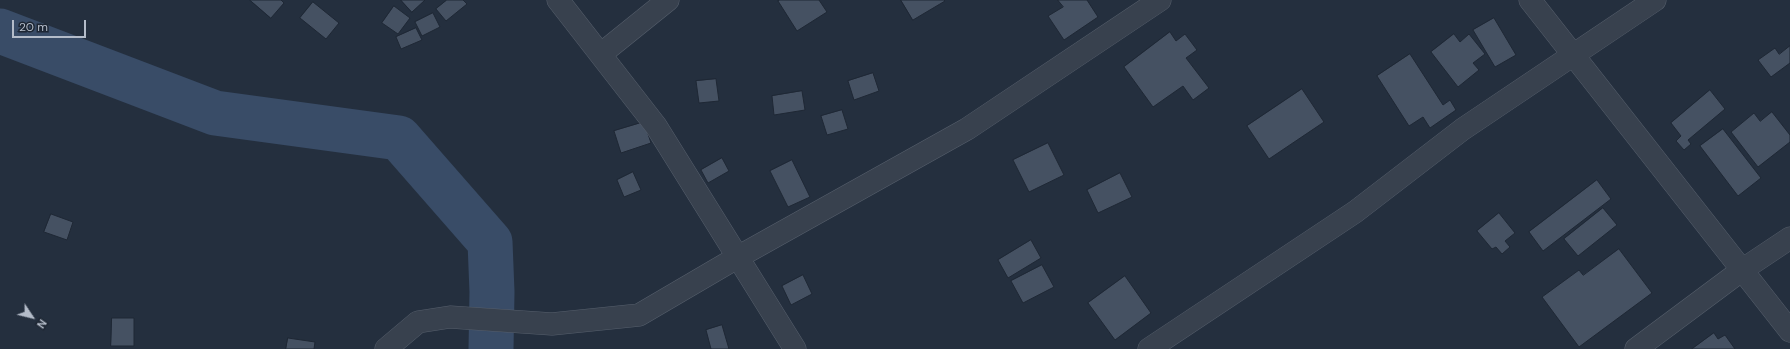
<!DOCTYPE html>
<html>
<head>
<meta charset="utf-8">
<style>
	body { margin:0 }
	#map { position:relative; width:1790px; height:349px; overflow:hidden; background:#242f3e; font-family:"DM Sans",sans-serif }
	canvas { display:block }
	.north { position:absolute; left:12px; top:297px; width:40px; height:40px; -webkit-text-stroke:3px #1d2633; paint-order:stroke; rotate:125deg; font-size:11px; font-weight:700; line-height:16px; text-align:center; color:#b4bcc9 }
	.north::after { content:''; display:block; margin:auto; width:14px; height:18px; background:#b4bcc9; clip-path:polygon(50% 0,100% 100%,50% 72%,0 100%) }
	.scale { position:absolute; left:12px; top:20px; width:74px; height:18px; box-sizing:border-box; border:2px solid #b4bcc9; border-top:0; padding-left:5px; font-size:12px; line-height:14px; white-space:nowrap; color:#b4bcc9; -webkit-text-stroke:3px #1d2633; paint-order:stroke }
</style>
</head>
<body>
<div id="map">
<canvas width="1790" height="349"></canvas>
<div class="north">N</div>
<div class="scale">20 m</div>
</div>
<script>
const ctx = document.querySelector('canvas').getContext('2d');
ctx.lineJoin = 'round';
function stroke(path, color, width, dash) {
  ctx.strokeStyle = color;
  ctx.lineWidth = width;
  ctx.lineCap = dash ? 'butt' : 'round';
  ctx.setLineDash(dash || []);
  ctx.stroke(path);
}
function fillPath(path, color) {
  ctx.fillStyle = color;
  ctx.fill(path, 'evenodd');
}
stroke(new Path2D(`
	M 0,31 L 215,113 L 399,138 L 490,242 L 492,292 L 491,349`), '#394c67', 45);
const building = new Path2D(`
	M 250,0 L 281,0 L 284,3 L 271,18 Z
	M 401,0 L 425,0 L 412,12 Z
	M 447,0 L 463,0 L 467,4 L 446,21 L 436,9 Z
	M 780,0 L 819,0 L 827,12 L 797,31 L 778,1 Z
	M 901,0 L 944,0 L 945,1 L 913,20 Z
	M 1058,0 L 1087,0 L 1098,17 L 1064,40 L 1048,16 L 1063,7 Z
	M 313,2 L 339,23 L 326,39 L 300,18 Z
	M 394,6 L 410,18 L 398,34 L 382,23 Z
	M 433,13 L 440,27 L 422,36 L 415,22 Z
	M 1494,18 L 1516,55 L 1495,67 L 1473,30 Z
	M 416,28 L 422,40 L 401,49 L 396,37 Z
	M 1170,32 L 1176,41 L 1185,34 L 1197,50 L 1186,58 L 1209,88 L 1193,100 L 1183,86 L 1153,107 L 1124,67 Z
	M 1454,34 L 1460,42 L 1469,34 L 1485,54 L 1473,63 L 1479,70 L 1458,87 L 1431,52 Z
	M 1790,46 L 1790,63 L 1771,77 L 1758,60 L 1775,48 L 1779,54 Z
	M 1410,54 L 1443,105 L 1450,100 L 1456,110 L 1430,128 L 1423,117 L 1409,126 L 1377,76 Z
	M 873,73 L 879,91 L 854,100 L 848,81 Z
	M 716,79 L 719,101 L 699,103 L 696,81 Z
	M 1302,89 L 1324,122 L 1269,159 L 1247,126 Z
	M 1710,90 L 1725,109 L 1688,140 L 1691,144 L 1684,150 L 1676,141 L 1681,136 L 1671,123 Z
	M 802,91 L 805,110 L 774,115 L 772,96 Z
	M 842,110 L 848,129 L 827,135 L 821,116 Z
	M 1772,112 L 1790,135 L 1790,142 L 1758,167 L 1731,132 L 1754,113 L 1760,121 Z
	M 644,122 L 651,143 L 621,153 L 614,131 Z
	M 1723,129 L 1761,178 L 1738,196 L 1700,146 Z
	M 1048,143 L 1064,175 L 1029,192 L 1013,160 Z
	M 722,158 L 729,171 L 708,183 L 701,170 Z
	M 792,160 L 810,197 L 788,207 L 770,171 Z
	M 633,172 L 641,190 L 624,197 L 617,180 Z
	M 1120,173 L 1132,197 L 1098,213 L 1087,190 Z
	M 1597,180 L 1611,199 L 1543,251 L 1529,232 Z
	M 1603,208 L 1617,225 L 1578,256 L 1564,239 Z
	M 1499,213 L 1515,233 L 1505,241 L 1510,247 L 1502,254 L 1496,247 L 1492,249 L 1477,231 Z
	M 51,214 L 73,222 L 67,240 L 44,232 Z
	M 1031,240 L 1041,258 L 1008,278 L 998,260 Z
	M 1619,249 L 1652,293 L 1579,347 L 1542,297 L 1579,270 L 1583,275 Z
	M 1042,265 L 1054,287 L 1023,303 L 1011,281 Z
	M 803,275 L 812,294 L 791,305 L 782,286 Z
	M 1125,276 L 1151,313 L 1115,340 L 1088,303 Z
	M 112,318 L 134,318 L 134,346 L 111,346 Z
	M 722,325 L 729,349 L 711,349 L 706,330 Z
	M 1714,333 L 1718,339 L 1725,335 L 1735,349 L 1692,349 Z
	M 288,338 L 315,342 L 314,349 L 286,349 Z`);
fillPath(building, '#455162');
stroke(building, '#1f2835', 1);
const minor = new Path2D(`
	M 558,0 L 656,126 L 795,349
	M 1530,0 L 1790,331
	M 601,54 L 668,0
	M 386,349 L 418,322 L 450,317 L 552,324 L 639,315 L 738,257 L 967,129 L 1160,0
	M 1149,349 L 1355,212 L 1463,129 L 1655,0
	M 1636,349 L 1742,270 L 1790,238`);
stroke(minor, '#565f6c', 23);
stroke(minor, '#38414e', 22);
</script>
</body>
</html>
